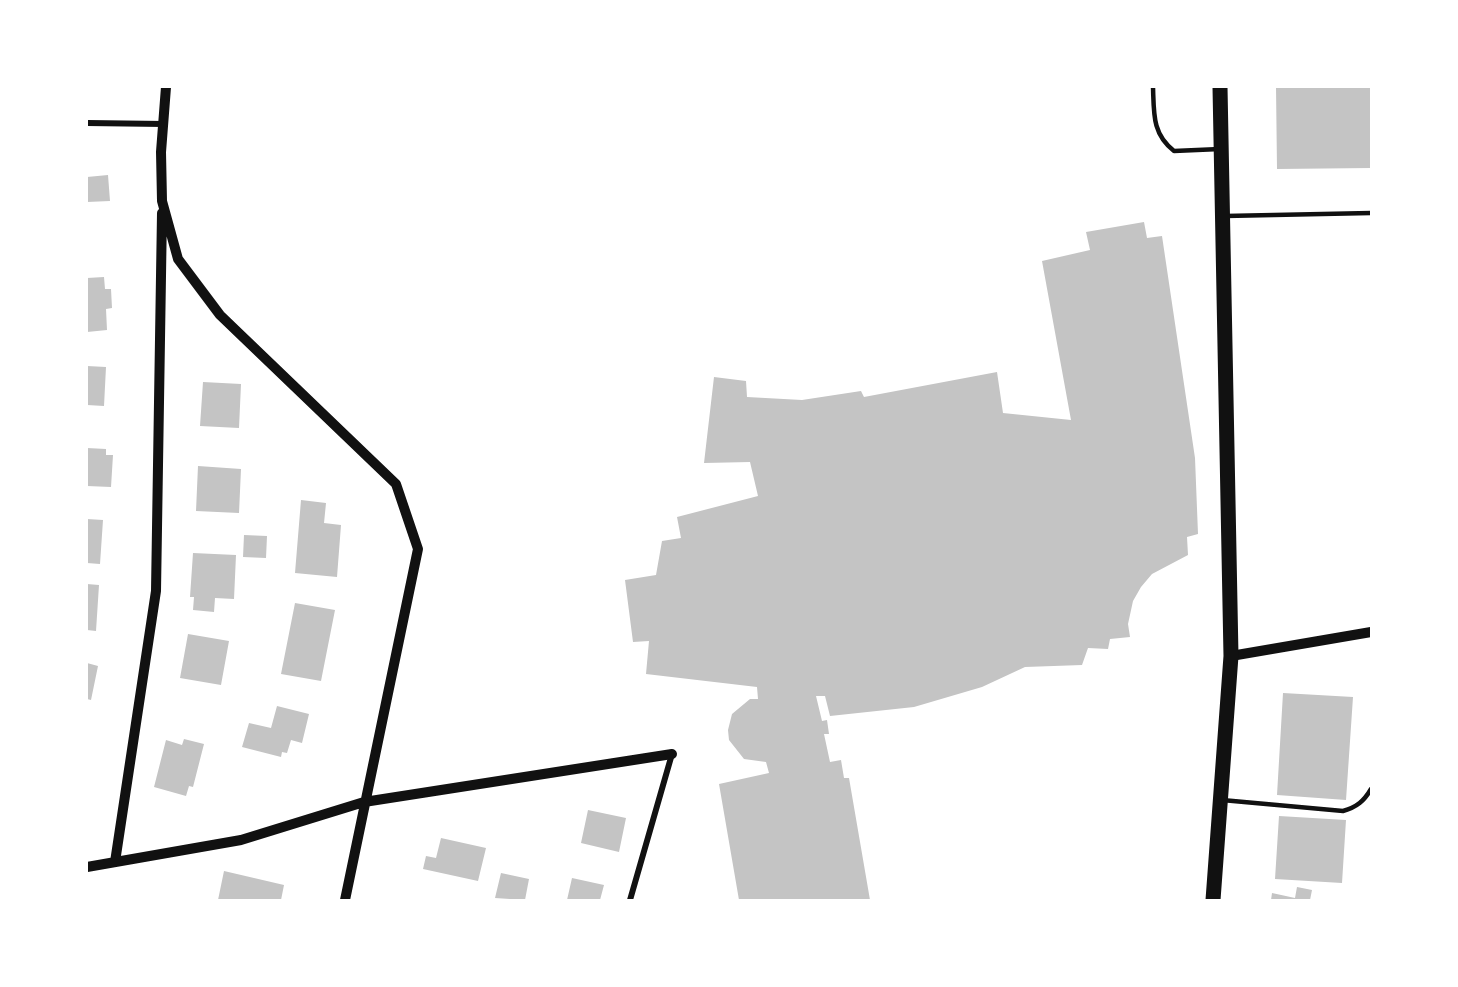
<!DOCTYPE html>
<html>
<head>
<meta charset="utf-8">
<style>
	body { margin:0 }
	#map { position:relative; width:1458px; height:987px; overflow:hidden; background:#fff; font-family:"Archivo Narrow",sans-serif }
	canvas { display:block }
	.frame { position:absolute; inset:0; border:88px solid #fff; pointer-events:none }
</style>
</head>
<body>
<div id="map">
<canvas width="1458" height="987"></canvas>
<div class="frame"></div>
</div>
<script>
const ctx = document.querySelector('canvas').getContext('2d');
ctx.lineJoin = 'round';
function fillPath(path, color) {
  ctx.fillStyle = color;
  ctx.fill(path, 'evenodd');
}
function stroke(path, color, width, dash) {
  ctx.strokeStyle = color;
  ctx.lineWidth = width;
  ctx.lineCap = dash ? 'butt' : 'round';
  ctx.setLineDash(dash || []);
  ctx.stroke(path);
}
fillPath(new Path2D(`
	M 1276,87 L 1371,87 L 1371,168 L 1277,169 Z
	M 108,175 L 110,201 L 87,202 L 87,177 Z
	M 1144,222 L 1147,238 L 1162,236 L 1195,458 L 1198,534 L 1187,537 L 1188,555 L 1152,574 L 1141,587 L 1133,601 L 1128,624 L 1130,637 L 1110,639 L 1108,649 L 1088,648 L 1082,665 L 1025,667 L 982,687 L 914,707 L 830,716 L 825,696 L 816,696 L 822,721 L 827,720 L 829,734 L 824,734 L 830,762 L 841,760 L 844,778 L 849,778 L 870,900 L 739,900 L 719,784 L 769,773 L 766,762 L 744,759 L 729,740 L 728,730 L 732,714 L 750,699 L 758,699 L 757,687 L 646,674 L 649,641 L 633,642 L 625,580 L 656,575 L 662,541 L 681,538 L 677,517 L 758,496 L 750,462 L 704,463 L 714,377 L 746,381 L 747,397 L 802,400 L 861,391 L 864,397 L 997,372 L 1003,413 L 1071,420 L 1042,261 L 1090,250 L 1086,232 Z
	M 104,277 L 105,289 L 111,289 L 112,308 L 106,309 L 107,330 L 87,332 L 87,278 Z
	M 87,366 L 106,367 L 104,406 L 87,405 Z
	M 203,382 L 241,384 L 239,428 L 200,426 Z
	M 87,448 L 106,449 L 106,455 L 113,455 L 111,487 L 87,486 Z
	M 198,466 L 241,469 L 239,513 L 196,511 Z
	M 301,500 L 326,503 L 324,523 L 341,525 L 337,577 L 295,573 Z
	M 87,519 L 103,520 L 100,564 L 87,563 Z
	M 244,535 L 267,536 L 266,558 L 243,557 Z
	M 193,553 L 236,555 L 234,599 L 215,598 L 214,612 L 193,610 L 194,597 L 190,597 Z
	M 87,584 L 99,585 L 96,631 L 87,630 Z
	M 295,603 L 335,610 L 321,681 L 281,674 Z
	M 188,634 L 229,641 L 221,685 L 180,678 Z
	M 87,663 L 98,666 L 91,700 L 87,699 Z
	M 1283,693 L 1353,697 L 1346,800 L 1277,795 Z
	M 277,706 L 309,714 L 302,743 L 291,740 L 287,753 L 282,752 L 281,757 L 242,747 L 249,723 L 271,728 Z
	M 184,739 L 204,744 L 193,787 L 189,786 L 186,796 L 154,787 L 166,740 L 182,745 Z
	M 588,810 L 626,818 L 619,852 L 581,843 Z
	M 1279,816 L 1346,820 L 1342,883 L 1275,879 Z
	M 441,838 L 486,848 L 478,881 L 423,869 L 426,856 L 436,858 Z
	M 224,871 L 284,885 L 281,900 L 218,900 Z
	M 501,873 L 529,879 L 525,900 L 495,898 Z
	M 572,878 L 604,885 L 600,900 L 567,900 Z
	M 1297,887 L 1312,890 L 1310,900 L 1271,900 L 1272,893 L 1295,898 Z`), '#c4c4c4');
stroke(new Path2D(`
	M 1153,87 C 1154,113 1152,134 1174,151 L 1220,149
	M 1225,216 L 1371,213
	M 1222,800 L 1343,811 C 1357,807 1364,801 1371,789`), '#111', 4.5);
stroke(new Path2D(`
	M 87,123 L 164,124
	M 630,900 L 672,754`), '#111', 6);
stroke(new Path2D(`
	M 166,87 L 161,152 L 162,201 L 178,259 L 220,315 L 396,484 L 418,549 L 345,900
	M 1231,656 L 1371,632
	M 115,862 L 156,591 L 162,213
	M 87,867 L 241,840 L 364,802 L 672,754`), '#111', 10);
stroke(new Path2D(`
	M 1213,900 L 1231,656 L 1220,87`), '#111', 15);
</script>
</body>
</html>
